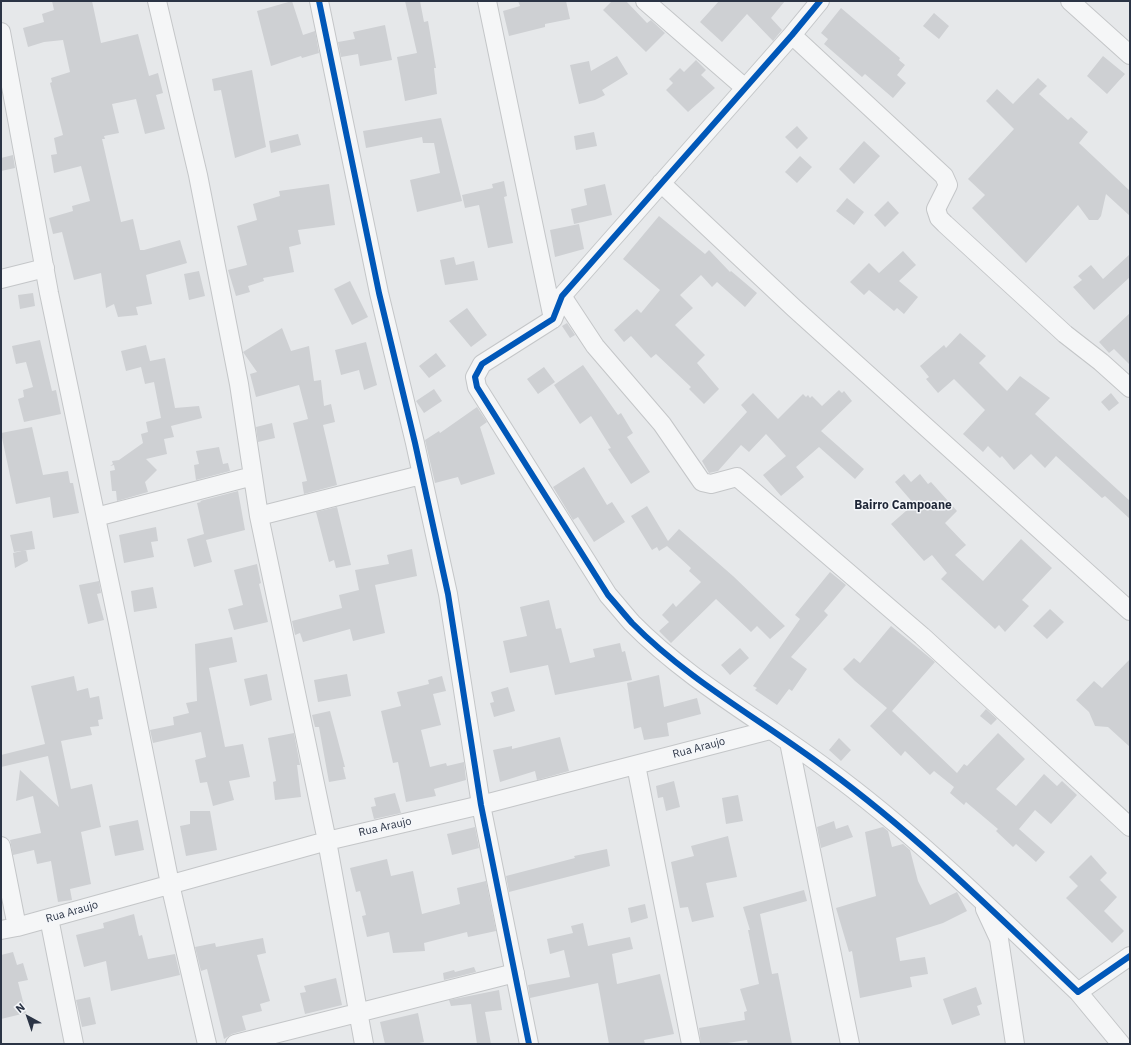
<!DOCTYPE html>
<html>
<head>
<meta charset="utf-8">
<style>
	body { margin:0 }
	#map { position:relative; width:1131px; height:1045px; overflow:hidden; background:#e6e8ea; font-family:"IBM Plex Sans",sans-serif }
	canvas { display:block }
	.frame { position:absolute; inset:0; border:2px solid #2b3445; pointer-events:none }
	.north { position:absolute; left:8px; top:997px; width:40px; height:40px; -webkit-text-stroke:3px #f4f6f9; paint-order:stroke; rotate:320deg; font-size:11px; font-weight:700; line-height:16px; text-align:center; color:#2b3445 }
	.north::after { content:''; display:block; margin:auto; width:14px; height:18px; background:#2b3445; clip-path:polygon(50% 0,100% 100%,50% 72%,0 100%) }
</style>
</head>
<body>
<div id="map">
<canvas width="1131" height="1045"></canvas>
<div class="frame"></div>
<div class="north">N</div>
</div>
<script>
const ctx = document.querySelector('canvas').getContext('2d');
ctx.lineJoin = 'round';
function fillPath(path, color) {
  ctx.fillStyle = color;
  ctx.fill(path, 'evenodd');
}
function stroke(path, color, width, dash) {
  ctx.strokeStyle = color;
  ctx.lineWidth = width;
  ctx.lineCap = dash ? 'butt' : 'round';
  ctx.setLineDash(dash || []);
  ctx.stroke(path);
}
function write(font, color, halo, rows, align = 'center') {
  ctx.font = font + ' "IBM Plex Sans",sans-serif';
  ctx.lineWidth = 3;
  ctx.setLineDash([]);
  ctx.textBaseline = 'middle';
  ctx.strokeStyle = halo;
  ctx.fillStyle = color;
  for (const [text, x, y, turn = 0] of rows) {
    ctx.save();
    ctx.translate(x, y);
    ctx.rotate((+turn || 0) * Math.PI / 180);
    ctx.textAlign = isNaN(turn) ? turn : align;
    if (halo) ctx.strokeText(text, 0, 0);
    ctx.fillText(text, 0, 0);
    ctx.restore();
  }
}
fillPath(new Path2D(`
	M 52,1 L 92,1 L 101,43 L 138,34 L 149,76 L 158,73 L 163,93 L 156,95 L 165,129 L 145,134 L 136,99 L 112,104 L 119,133 L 104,136 L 105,139 L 102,139 L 121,222 L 133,219 L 140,250 L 144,250 L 180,240 L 187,263 L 146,275 L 152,304 L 136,307 L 138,315 L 118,317 L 114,304 L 106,308 L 101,273 L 74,280 L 62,232 L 53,234 L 49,218 L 73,211 L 72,206 L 90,201 L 81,166 L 54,173 L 51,155 L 57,154 L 54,138 L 63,135 L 50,83 L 52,82 L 51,78 L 70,72 L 63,40 L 44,42 L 28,47 L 23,28 L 44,22 L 42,14 L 54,10 Z
	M 292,1 L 303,35 L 315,31 L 319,53 L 302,58 L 301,56 L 271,66 L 257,11 Z
	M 405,1 L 420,1 L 424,22 L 428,21 L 436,68 L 434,68 L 437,94 L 405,101 L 397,57 L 417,53 Z
	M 518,1 L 566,1 L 570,19 L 545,24 L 545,27 L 509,36 L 503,11 L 520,6 Z
	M 612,1 L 626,1 L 647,23 L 651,20 L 665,33 L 646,52 L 603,10 Z
	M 719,1 L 785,1 L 771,18 L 782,30 L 773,41 L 747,14 L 722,42 L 700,22 Z
	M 841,8 L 900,58 L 899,60 L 905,65 L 897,75 L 906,83 L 893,98 L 865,74 L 862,77 L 824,44 L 828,39 L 821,33 Z
	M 934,13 L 949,26 L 939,39 L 923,26 Z
	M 385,25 L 392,60 L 360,66 L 358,54 L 341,57 L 338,42 L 355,39 L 353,32 Z
	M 617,56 L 628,74 L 602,90 L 605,95 L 595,100 L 579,104 L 570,65 L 589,61 L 591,71 Z
	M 1103,56 L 1125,74 L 1107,94 L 1087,76 Z
	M 696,60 L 706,70 L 701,75 L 715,88 L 688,112 L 666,90 L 673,83 L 669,79 L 680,68 L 684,72 Z
	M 252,70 L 266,147 L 235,158 L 221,90 L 214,91 L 212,79 Z
	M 1038,78 L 1047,86 L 1039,94 L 1068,120 L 1071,117 L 1088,132 L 1079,143 L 1130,191 L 1130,216 L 1106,194 L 1101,216 L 1098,220 L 1089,220 L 1078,205 L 1026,263 L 972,208 L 985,195 L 968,179 L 1014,129 L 986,101 L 997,89 L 1013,104 Z
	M 441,118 L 462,201 L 417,212 L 410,180 L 440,173 L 434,143 L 423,143 L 422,137 L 366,148 L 363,131 Z
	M 797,126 L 808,138 L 797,149 L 785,137 Z
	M 594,132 L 597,146 L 576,150 L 574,136 Z
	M 298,134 L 301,145 L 271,153 L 269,141 Z
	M 864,141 L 880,156 L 854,184 L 839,169 Z
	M 13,155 L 15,168 L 1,171 L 1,158 Z
	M 800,156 L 812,167 L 797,183 L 785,172 Z
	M 504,181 L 507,196 L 504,197 L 513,243 L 488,248 L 479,205 L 465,208 L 462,195 L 493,188 L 492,184 Z
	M 329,184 L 335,225 L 298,230 L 301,244 L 289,247 L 294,272 L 263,278 L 264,281 L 248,286 L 250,292 L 236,296 L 228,270 L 247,265 L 237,226 L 257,220 L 253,204 L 280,196 L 279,191 Z
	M 605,184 L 612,215 L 574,224 L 571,209 L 587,205 L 584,189 Z
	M 847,198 L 864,212 L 854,225 L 836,211 Z
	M 888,201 L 899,213 L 885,227 L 874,215 Z
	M 659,216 L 705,254 L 709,250 L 730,272 L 731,271 L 757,293 L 745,307 L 717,282 L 712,287 L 701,275 L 680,295 L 693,308 L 675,325 L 705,355 L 697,363 L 719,389 L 704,404 L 689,389 L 691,387 L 656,354 L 651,358 L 631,336 L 624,342 L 614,330 L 637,309 L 641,313 L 660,290 L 623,259 Z
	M 579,224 L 584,249 L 555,257 L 550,230 Z
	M 903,251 L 916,265 L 899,281 L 918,297 L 904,314 L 897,308 L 894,311 L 869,290 L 864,295 L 850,282 L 869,263 L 879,273 Z
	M 1130,254 L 1130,277 L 1094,310 L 1073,287 L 1082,280 L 1078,276 L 1091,265 L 1103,279 Z
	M 454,257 L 456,265 L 474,261 L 478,280 L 445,285 L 440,260 Z
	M 199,271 L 205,296 L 189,300 L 184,274 Z
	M 350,281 L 368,317 L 352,325 L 334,289 Z
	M 33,293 L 35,306 L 20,309 L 18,295 Z
	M 467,308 L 487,335 L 471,347 L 449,321 Z
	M 1130,313 L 1130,365 L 1114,349 L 1109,353 L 1099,342 Z
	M 567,323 L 575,335 L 570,338 L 562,326 Z
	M 282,328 L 291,351 L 309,346 L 314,381 L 321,380 L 324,406 L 331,404 L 335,422 L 323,425 L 337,485 L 304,494 L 302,482 L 307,481 L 293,423 L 308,419 L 299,385 L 256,397 L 250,374 L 257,372 L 243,352 Z
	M 960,333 L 986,356 L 979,363 L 1007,391 L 1020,376 L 1050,398 L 1035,414 L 1130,501 L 1130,519 L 1105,496 L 1102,498 L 1056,456 L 1045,468 L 1031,454 L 1014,470 L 1002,456 L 1000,458 L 988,446 L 983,452 L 963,434 L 985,410 L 954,379 L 938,393 L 926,379 L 929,377 L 920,366 L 944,345 L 946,348 Z
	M 40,340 L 52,391 L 56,390 L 61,414 L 24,422 L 18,399 L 24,397 L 23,390 L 33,387 L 26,362 L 16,364 L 12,346 Z
	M 366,342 L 377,385 L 364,390 L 359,370 L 341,375 L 335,350 Z
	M 146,345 L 150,361 L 165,358 L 175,408 L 199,406 L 202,418 L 171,426 L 174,437 L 164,439 L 167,454 L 146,459 L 157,470 L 145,482 L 148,492 L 117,501 L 116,491 L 112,491 L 110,471 L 115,470 L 114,465 L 110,466 L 113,464 L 112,461 L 119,460 L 143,443 L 141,434 L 148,432 L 146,422 L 161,418 L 154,382 L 145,384 L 141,367 L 126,371 L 121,351 Z
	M 436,353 L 446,366 L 429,378 L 419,366 Z
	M 583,365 L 618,415 L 621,413 L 633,433 L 627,437 L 650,472 L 631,484 L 608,449 L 611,448 L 591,416 L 580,424 L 554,385 Z
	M 544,367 L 555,382 L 538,394 L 527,379 Z
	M 434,389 L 442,401 L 424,413 L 416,401 Z
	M 839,390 L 842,393 L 844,391 L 852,401 L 821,431 L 864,469 L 855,479 L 819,447 L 796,467 L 804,477 L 781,496 L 763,475 L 786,456 L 766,434 L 749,452 L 741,445 L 718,471 L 709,473 L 702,461 L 747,412 L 741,405 L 753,393 L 778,419 L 803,394 L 806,397 L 808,395 L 810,398 L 812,396 L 822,406 Z
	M 1111,393 L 1119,403 L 1109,411 L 1101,402 Z
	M 477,407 L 487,422 L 480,427 L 495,474 L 461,485 L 458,477 L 435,483 L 425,440 L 439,431 L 440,433 Z
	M 272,423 L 275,438 L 258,442 L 256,427 Z
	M 32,427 L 43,475 L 68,471 L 70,483 L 73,483 L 79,513 L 53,518 L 50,497 L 16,504 L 1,433 Z
	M 219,447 L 223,464 L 228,463 L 230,471 L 196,480 L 194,465 L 199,464 L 196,451 Z
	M 584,467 L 607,505 L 612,502 L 625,522 L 594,542 L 578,517 L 573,520 L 553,487 Z
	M 904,474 L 911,482 L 920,474 L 928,484 L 931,482 L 957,511 L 945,523 L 966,545 L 955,555 L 983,581 L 1021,539 L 1052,568 L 1022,600 L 1029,606 L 1005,632 L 999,625 L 995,629 L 941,579 L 947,573 L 932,555 L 924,561 L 891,524 L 914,504 L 895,482 Z
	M 238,491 L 245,530 L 206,540 L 212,562 L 194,567 L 187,539 L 204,534 L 197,503 L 201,502 L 200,501 Z
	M 647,506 L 668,541 L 679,529 L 733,576 L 785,626 L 770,639 L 757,626 L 751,632 L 716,599 L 671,643 L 659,631 L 669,622 L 662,615 L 673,603 L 676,607 L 701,582 L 689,571 L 691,568 L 667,546 L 659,551 L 657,547 L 652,550 L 631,516 Z
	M 337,507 L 351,565 L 336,568 L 334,560 L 329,562 L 316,512 Z
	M 156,527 L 158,541 L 151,542 L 154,557 L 124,563 L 119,535 Z
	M 32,531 L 35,549 L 14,552 L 10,535 Z
	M 412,549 L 417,576 L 375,585 L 385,633 L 353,641 L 350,629 L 303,642 L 300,633 L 295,635 L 292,621 L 342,608 L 339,595 L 359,590 L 355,570 L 389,564 L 387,555 Z
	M 26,550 L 28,561 L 15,568 L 13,553 Z
	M 257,564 L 261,583 L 259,584 L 268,622 L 234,630 L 228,609 L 243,605 L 234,570 Z
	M 830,572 L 846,585 L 824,611 L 828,615 L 791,657 L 807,669 L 792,691 L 789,689 L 777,705 L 755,690 L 757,688 L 753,686 L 800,619 L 795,615 Z
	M 99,581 L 101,593 L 97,594 L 104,620 L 88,624 L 79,585 Z
	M 153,587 L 157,608 L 134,612 L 131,591 Z
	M 549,600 L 556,629 L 561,628 L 570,663 L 595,657 L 593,649 L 620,643 L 622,652 L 625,651 L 632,680 L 555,695 L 548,665 L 510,673 L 503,641 L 527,636 L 520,607 Z
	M 1050,609 L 1064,622 L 1047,639 L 1033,626 Z
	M 891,626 L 935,662 L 892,711 L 957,773 L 964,764 L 967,766 L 998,733 L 1025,759 L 996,789 L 1016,806 L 1044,774 L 1057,786 L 1062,781 L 1077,795 L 1051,824 L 1035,810 L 1019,829 L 1045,852 L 1036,862 L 1016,844 L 1013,847 L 996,831 L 998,829 L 966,802 L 964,805 L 950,793 L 954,787 L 934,771 L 930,775 L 905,751 L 901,756 L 870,726 L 887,708 L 855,681 L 843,669 L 854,658 L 860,663 Z
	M 232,637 L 237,662 L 209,668 L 225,747 L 243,744 L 250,777 L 229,781 L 234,800 L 213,806 L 207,782 L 200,783 L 195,760 L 206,757 L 201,732 L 153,743 L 150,730 L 174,725 L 173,717 L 189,713 L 186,703 L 197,701 L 195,644 Z
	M 740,648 L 749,658 L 730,675 L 721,665 Z
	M 1130,659 L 1130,747 L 1108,727 L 1095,726 L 1089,712 L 1076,700 L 1094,681 L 1102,688 Z
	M 267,674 L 272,700 L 250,706 L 244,679 Z
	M 347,674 L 351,696 L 318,702 L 314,680 Z
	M 659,675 L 664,707 L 697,698 L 701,714 L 667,723 L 669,736 L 644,740 L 641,727 L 634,729 L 627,683 Z
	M 74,676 L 77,691 L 88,688 L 90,698 L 99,696 L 103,719 L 98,720 L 99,726 L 90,727 L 92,735 L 61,741 L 71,789 L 92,784 L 101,827 L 81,832 L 91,884 L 70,889 L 72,900 L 58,902 L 51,861 L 37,864 L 34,850 L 13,855 L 10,840 L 41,833 L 33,796 L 16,801 L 20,770 L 59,807 L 48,756 L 1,767 L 1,755 L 45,744 L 31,686 Z
	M 442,676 L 446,691 L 433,694 L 441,725 L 421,730 L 430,767 L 446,763 L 447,766 L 464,762 L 466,780 L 434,789 L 436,796 L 406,802 L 398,762 L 393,763 L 381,711 L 401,706 L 397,692 L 429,684 L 428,680 Z
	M 508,687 L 515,711 L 494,717 L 490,703 L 494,702 L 491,692 Z
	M 986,709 L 997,719 L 991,725 L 980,716 Z
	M 330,711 L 345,767 L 343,767 L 346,779 L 329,782 L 319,727 L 315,727 L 312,715 Z
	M 294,733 L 300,765 L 297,765 L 301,797 L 275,800 L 273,782 L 276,781 L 268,738 Z
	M 560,737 L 569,771 L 537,780 L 535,771 L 500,782 L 493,750 L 512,746 L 512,749 Z
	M 839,738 L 851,750 L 841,761 L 829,750 Z
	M 674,781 L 680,807 L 666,811 L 663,797 L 658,798 L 656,786 Z
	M 395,793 L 401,813 L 374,819 L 371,807 L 376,806 L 374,798 Z
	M 738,795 L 743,821 L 726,824 L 722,798 Z
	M 190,811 L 210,811 L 217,850 L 186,856 L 180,826 L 190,824 Z
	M 138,820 L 144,850 L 115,856 L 109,826 Z
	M 834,821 L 836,829 L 848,825 L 853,837 L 821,848 L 817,827 Z
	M 475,827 L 479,848 L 452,855 L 447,834 Z
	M 883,827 L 888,831 L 892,847 L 903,844 L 910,850 L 918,881 L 930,905 L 957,892 L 967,911 L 943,923 L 896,938 L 900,961 L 925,957 L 928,974 L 910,977 L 912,987 L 860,998 L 852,951 L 849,952 L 836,908 L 876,896 L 865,832 Z
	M 728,836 L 737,877 L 706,883 L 714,917 L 692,922 L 688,907 L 680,908 L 671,862 L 694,856 L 691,846 Z
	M 607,849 L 610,866 L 509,892 L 506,876 L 575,858 L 574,856 Z
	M 1091,855 L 1107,873 L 1100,880 L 1117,897 L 1104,911 L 1124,931 L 1112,943 L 1066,898 L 1078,886 L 1069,877 Z
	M 387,859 L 391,876 L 413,871 L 422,914 L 460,904 L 457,888 L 486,881 L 496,931 L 468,937 L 467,932 L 424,943 L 425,951 L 393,953 L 389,932 L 367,937 L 362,916 L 366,915 L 360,891 L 356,892 L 350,868 Z
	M 804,890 L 807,901 L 760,914 L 772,974 L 778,973 L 792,1044 L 748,1044 L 747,1040 L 721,1044 L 701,1044 L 699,1028 L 745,1020 L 744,1012 L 747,1011 L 740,989 L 759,984 L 748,930 L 750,930 L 743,907 Z
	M 645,904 L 648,918 L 631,923 L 628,908 Z
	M 134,914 L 139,936 L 142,935 L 148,959 L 175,954 L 180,975 L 111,991 L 106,961 L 84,967 L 76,935 L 104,928 L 103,923 Z
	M 583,923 L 588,946 L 630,937 L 633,949 L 612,954 L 617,984 L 660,974 L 674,1034 L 644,1040 L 645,1044 L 609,1044 L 598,983 L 530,998 L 528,985 L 570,977 L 564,950 L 550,954 L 547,939 L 573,933 L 571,926 Z
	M 263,938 L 266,953 L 257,955 L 270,1001 L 260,1004 L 262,1011 L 242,1016 L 246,1030 L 232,1034 L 224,1039 L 207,969 L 201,971 L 195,947 L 215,943 L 216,947 Z
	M 13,952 L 17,965 L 23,963 L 28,980 L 18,982 L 26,1013 L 1,1019 L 1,955 Z
	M 474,967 L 476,972 L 444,980 L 443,973 L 454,970 L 455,972 Z
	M 336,978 L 342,1005 L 305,1014 L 300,993 L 306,992 L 304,986 Z
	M 976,987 L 982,1004 L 977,1006 L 980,1015 L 952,1025 L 943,999 Z
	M 499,990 L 502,1010 L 485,1012 L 491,1044 L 477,1044 L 471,1004 L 451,1006 L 449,1000 Z
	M 90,997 L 96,1024 L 82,1027 L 76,1000 Z
	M 418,1013 L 424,1042 L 414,1044 L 385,1044 L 380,1022 Z`), '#ced0d3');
const street = new Path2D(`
	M 157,1 L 198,175 L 239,384 L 259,516 L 327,841 L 364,1044
	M 319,1 L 379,293 L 415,443 L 448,594 L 481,805 L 529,1044
	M 487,1 L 553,319
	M 645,1 L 745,88
	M 820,1 L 792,35 L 562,296 L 553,319 L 482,364 L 475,377 L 477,387 L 608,595 C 616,604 624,614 632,623 C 689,681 763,721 828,770 C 918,836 998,916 1078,992 L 1130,956
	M 1070,1 L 1130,55
	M 1,32 L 49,293 L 118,623 L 170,884 L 207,1044
	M 792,35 L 944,176 L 948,185 L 936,209 L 939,218 L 945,224 L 1065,334 L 1101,362 L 1130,388
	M 661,183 L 794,308 L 1130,611
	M 1,279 L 45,268
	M 562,296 L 595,346 L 662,424 L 702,482 L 711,484 L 737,477 L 922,636 L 1130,827
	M 259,516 L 421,475
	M 96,517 L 253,476
	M 789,742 L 850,1044
	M 636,765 L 691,1044
	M 1,846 L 17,927
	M 985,909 L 999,939 L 1015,1044
	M 49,918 L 74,1044
	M 1,930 L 17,927 L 327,841 L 481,805 L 770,730
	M 1078,992 L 1121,1044
	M 235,1044 L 515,973`);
stroke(street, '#c4c6c8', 20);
stroke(street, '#f5f6f7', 18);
stroke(new Path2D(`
	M 319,1 L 379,293 L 415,443 L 448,594 L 481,805 L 529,1044
	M 820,1 L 792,35 L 562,296 L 553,319 L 482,364 L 475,377 L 477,387 L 608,595 C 616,604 624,614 632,623 C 689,681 763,721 828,770 C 918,836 998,916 1078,992 L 1130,956`), '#0057b8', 6);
write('11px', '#2b3445', '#f4f6f9', [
	["Rua Araujo",699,748,-15],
	["Rua Araujo",385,827,-13],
	["Rua Araujo",72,912,-16]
]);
write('bold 12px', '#1d2536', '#f4f6f9', [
	["Bairro Campoane",903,506]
]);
</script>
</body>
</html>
